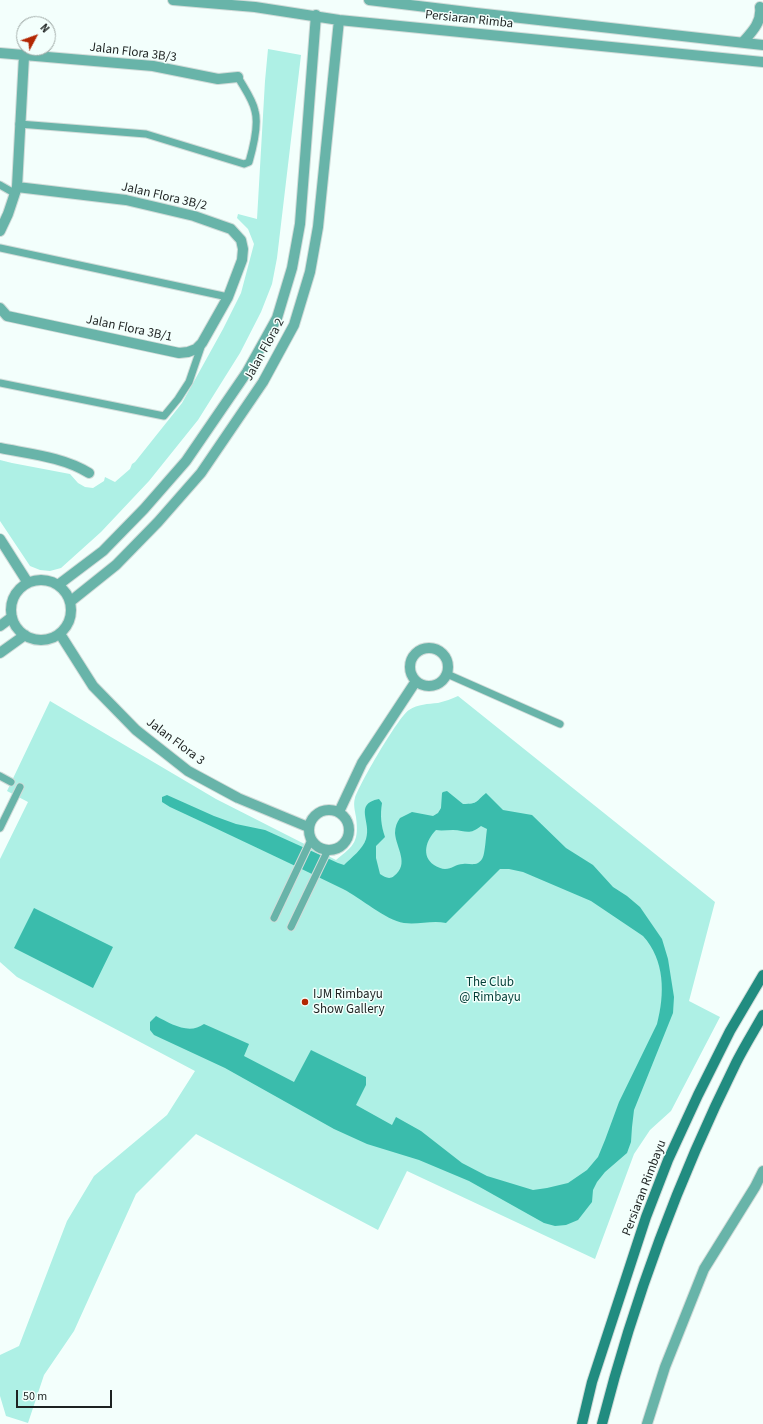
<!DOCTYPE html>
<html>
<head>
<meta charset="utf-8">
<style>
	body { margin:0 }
	#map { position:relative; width:763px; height:1424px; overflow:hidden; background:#f3fffc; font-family:"Source Sans 3",sans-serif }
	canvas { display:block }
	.north { position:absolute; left:16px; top:16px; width:40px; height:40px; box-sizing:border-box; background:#f3fffc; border:1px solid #9da7a4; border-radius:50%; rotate:49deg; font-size:11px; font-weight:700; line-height:16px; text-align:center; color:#1d2221 }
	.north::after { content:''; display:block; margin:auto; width:14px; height:18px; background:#b32703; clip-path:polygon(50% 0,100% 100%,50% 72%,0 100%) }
	.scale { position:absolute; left:16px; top:1390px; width:96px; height:18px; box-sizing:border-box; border:2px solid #1d2221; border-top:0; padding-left:5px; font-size:12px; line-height:14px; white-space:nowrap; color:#1d2221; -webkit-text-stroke:3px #f3fffc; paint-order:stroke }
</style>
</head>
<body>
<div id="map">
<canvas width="763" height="1424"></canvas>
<div class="north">N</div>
<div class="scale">50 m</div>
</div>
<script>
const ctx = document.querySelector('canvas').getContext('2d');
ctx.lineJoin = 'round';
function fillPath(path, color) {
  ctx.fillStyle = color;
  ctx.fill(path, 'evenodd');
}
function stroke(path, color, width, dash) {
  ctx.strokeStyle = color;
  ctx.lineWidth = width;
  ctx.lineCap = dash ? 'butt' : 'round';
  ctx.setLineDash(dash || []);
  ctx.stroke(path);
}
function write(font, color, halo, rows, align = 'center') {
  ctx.font = font + ' "Source Sans 3",sans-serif';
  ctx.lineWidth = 3;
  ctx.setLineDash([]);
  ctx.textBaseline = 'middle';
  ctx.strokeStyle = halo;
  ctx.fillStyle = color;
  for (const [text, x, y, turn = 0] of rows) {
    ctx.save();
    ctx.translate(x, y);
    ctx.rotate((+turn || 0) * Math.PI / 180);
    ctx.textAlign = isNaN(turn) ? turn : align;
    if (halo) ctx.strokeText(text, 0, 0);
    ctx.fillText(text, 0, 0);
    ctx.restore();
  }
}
fillPath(new Path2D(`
	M 268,49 L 301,55 L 277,258 L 272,284 L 261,312 L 240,353 L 198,420 L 149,481 L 101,532 L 61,568 L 50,571 L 40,570 L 30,566 L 0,521 L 0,460 L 12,463 L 70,474 L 78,483 L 85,487 L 93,488 L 104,481 L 105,477 L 115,482 L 130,469 L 132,464 L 135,462 L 182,403 L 223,329 L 241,293 L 254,244 L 248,229 L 237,218 L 238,214 L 257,219 L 265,81 Z
	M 458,696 L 715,902 L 689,1001 L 720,1017 L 671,1111 L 650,1130 L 634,1154 L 595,1259 L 407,1171 L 378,1230 L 196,1134 L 136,1194 L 74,1331 L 44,1375 L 28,1423 L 6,1416 L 0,1396 L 0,1355 L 19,1346 L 67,1221 L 94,1176 L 167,1115 L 195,1071 L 17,977 L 0,962 L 0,859 L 28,802 L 7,791 L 50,701 L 216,799 L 336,860 C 355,845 359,841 356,817 C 355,811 353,804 355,798 C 359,785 398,717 409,710 C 418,704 428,704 438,703 C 445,701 452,699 458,696 Z`), '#aef0e5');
fillPath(new Path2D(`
	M 447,791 L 463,804 C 479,804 476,801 486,793 L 503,810 L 532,815 L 566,848 L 593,865 L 613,887 L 627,896 L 640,907 L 662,939 L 668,959 L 674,997 L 673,1013 L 634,1110 L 632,1127 L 631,1142 L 627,1153 L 605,1172 L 597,1182 L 593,1190 L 592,1202 L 578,1220 L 566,1225 L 555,1226 L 544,1223 L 469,1181 L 419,1160 L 367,1144 L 334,1129 L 225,1068 L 154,1035 L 150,1030 L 150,1022 L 156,1016 C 171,1024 189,1035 204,1024 L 249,1044 L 244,1056 L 294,1082 L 311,1050 L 366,1077 L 366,1085 L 356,1105 L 392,1125 L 396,1117 L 421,1131 L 462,1163 L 487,1176 L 533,1190 L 547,1188 L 568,1183 L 587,1170 L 598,1157 L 605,1140 L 619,1102 L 657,1024 C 665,994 665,960 643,936 L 591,901 L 523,872 L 509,869 L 500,869 L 446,923 C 432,920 418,925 404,923 C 385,920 361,898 343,889 C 286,861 228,834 170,807 L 162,802 L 162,797 L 167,795 L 214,816 L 236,824 L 265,830 L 338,863 L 344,865 C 351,858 363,849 366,839 C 372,822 353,804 379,799 L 382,803 C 380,815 381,826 385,837 L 376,846 L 376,858 L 380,874 C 385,877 389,880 394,876 C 410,864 396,848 395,833 C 395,827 397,822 400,818 L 412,812 L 433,816 L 438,813 L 441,808 L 442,793 L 443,792 ZM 481,826 L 487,829 C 486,835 485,856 482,859 C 477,867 470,863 463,864 C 456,864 452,869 445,869 C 442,869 437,867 434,865 C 421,856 426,840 436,830 C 441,831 447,830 453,830 C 465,830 469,836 481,826 Z
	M 34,908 L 113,947 L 93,988 L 14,948 Z`), '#3abcac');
const service = new Path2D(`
	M 19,124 L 146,134 L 244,164 L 249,162 C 253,148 259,125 255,111 C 253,100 244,88 238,77
	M 0,185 L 14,193
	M 0,248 L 228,297
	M 0,383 L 164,416 L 178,399 L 189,382 L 202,344
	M 447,674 L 560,724
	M 0,776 L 11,782
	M 0,828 L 20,787
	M 274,918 L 311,840
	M 291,927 L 328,850`);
const minor = new Path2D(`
	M 743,42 C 752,32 762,22 760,7
	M 0,53 L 153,66 L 218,79 L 238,77
	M 0,231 L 8,214 L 17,187 L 24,56
	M 0,308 L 7,316 L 179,353 L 188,352 L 196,349 L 202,343 L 228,297 L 242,260 L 243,249 L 241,240 L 231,229 L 194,216 L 126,200 L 17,187
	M 0,448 C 30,454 63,457 89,473
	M 647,1424 L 665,1367 L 704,1269 L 755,1187 L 763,1171`);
const tertiary = new Path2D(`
	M 173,0 L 255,7 L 339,20 L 763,62
	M 369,0 L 476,13 L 763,45
	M 0,539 L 28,583
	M11 610a30 30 0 1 1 60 0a30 30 0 1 1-60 0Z
	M 58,585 L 103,551 L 144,509 L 186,461 L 247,372 L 277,318 L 292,268 L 300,224 L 316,15
	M 71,601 L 116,565 L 158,522 L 201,473 L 263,382 L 294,325 L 310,272 L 318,227 L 339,20
	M 0,626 L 12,617
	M 60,634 L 93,686 L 136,730 L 188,771 L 238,798 L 308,827
	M410 667a19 19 0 1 1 38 0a19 19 0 1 1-38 0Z
	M 0,653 L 25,635
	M309 830a20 20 0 1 1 40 0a20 20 0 1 1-40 0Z
	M 339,812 L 362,763 L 416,681`);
const secondary = new Path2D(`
	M 582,1424 L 592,1382 L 646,1217 L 668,1160 L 698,1095 L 730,1031 L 763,975
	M 602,1424 C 634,1299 679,1178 736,1063 C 744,1047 754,1031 763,1015`);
stroke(service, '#d1dcd9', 9);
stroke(minor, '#d1dcd9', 12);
stroke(tertiary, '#d1dcd9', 12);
stroke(secondary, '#d1dcd9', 12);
stroke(service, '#68b4a9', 7);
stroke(minor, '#68b4a9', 10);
stroke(tertiary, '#68b4a9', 10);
stroke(secondary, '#218c80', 10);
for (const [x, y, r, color] of [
	[305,1002,4,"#b32703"]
]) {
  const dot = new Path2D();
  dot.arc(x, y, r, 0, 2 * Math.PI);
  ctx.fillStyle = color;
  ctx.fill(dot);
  stroke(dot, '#f3fffc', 1.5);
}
write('13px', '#1d2221', '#f3fffc', [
	["Persiaran Rimba",469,20,6],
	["Jalan Flora 3B/3",133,53,7],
	["Jalan Flora 3B/2",164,197,13],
	["Jalan Flora 3B/1",129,329,12],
	["Jalan Flora 2",265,350,-61],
	["Jalan Flora 3",175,742,37],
	["Persiaran Rimbayu",645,1188,-69]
]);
write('13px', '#003d36', '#f3fffc', [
	["The Club",490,983],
	["@ Rimbayu",490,998]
]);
write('13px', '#1d2221', '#f3fffc', [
	["IJM Rimbayu",313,995],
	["Show Gallery",313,1010]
], 'left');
</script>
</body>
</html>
